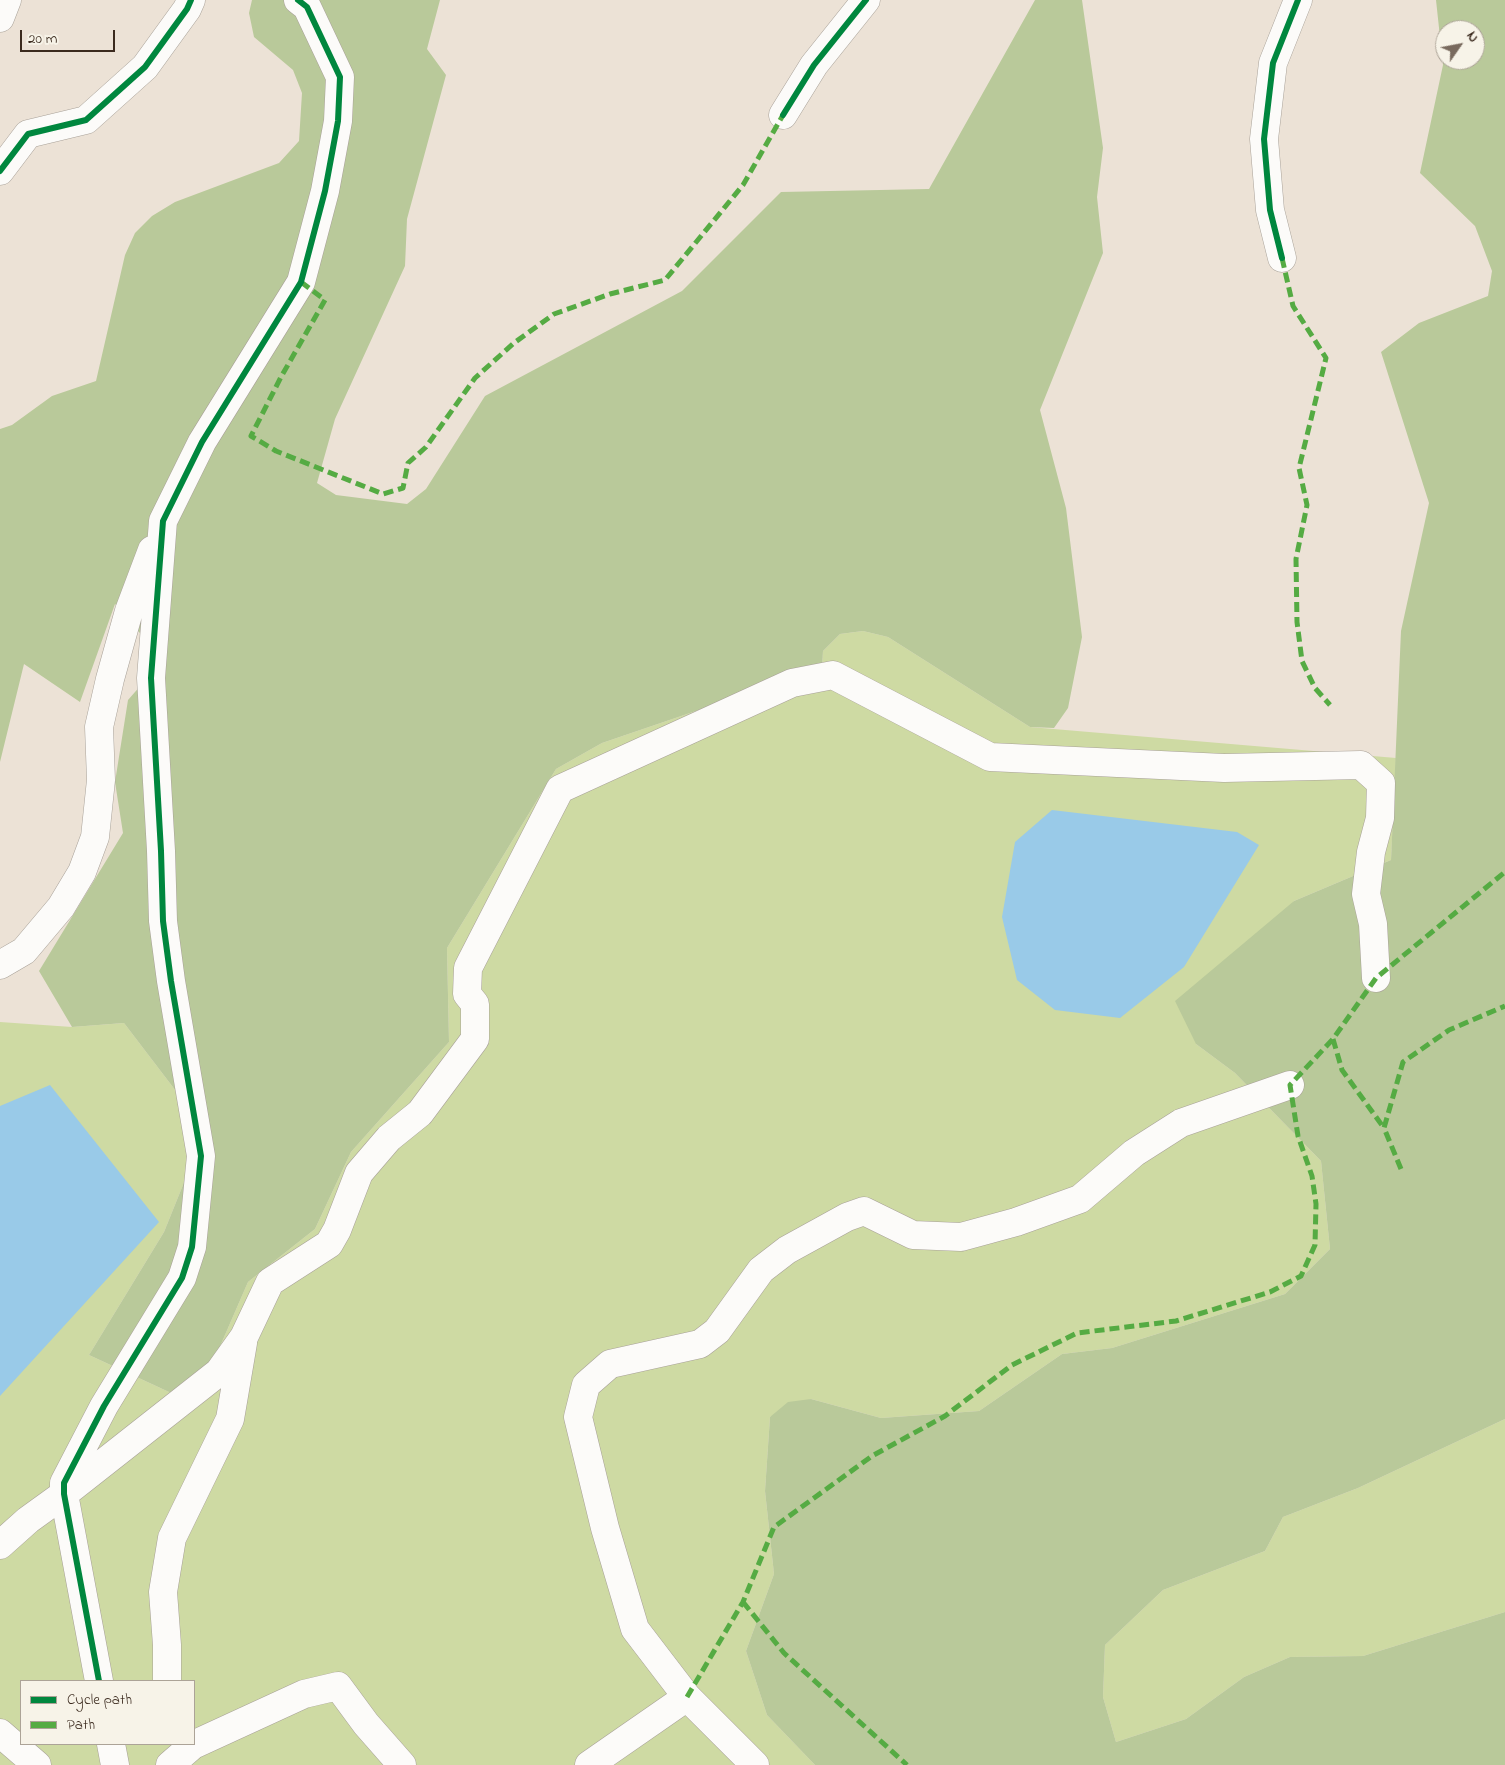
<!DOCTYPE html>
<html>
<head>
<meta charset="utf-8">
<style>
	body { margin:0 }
	#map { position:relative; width:1505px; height:1765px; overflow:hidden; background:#ece2d6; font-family:"Indie Flower",sans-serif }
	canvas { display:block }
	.legend { position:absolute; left:20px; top:1680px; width:175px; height:65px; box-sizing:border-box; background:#f7f3e8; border:1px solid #aca397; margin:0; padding:6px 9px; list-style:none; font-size:15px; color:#3b2a1e }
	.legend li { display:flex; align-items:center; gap:10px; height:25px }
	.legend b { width:25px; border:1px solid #aca397 }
	.north { position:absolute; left:1435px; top:20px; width:50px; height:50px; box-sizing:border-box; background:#f7f3e8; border:1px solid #aca397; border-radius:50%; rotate:57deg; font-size:14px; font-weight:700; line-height:20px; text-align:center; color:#3b2a1e }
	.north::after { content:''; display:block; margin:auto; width:18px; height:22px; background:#796a5e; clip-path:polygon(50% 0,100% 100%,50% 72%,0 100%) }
	.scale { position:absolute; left:20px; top:30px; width:95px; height:22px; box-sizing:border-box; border:2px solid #3b2a1e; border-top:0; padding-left:6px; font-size:15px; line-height:18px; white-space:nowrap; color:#3b2a1e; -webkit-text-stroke:4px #f7f3e8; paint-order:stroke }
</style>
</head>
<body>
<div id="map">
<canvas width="1505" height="1765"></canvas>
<ul class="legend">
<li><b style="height:6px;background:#00873e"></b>Cycle path</li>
<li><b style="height:6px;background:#55ab43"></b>Path</li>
</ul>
<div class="north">N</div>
<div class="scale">20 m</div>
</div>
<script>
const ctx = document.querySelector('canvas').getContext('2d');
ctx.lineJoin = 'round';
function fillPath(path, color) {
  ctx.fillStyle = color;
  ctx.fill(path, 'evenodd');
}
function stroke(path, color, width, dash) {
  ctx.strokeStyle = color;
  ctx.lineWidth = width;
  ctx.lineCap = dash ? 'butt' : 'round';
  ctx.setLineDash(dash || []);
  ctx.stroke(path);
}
fillPath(new Path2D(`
	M 863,631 L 888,637 L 1030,727 L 1396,758 L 1391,860 L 1294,901 L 1196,1044 L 1235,1073 L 1321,1161 L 1330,1249 L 1285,1294 L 1112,1348 L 1062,1354 L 979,1411 L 881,1418 L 811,1399 L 770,1417 L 765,1491 L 774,1574 L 746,1651 L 767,1715 L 815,1765 L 0,1765 L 0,1022 L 72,1027 L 124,1023 L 198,1120 L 191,1165 L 164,1232 L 89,1355 L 195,1404 L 248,1282 L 315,1229 L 351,1152 L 449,1042 L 447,948 L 556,769 L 602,743 L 822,668 L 823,651 L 840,634 ZM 21,1681 L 194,1681 L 194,1744 L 21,1744 Z
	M 1505,1419 L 1505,1612 L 1363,1656 L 1290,1657 L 1244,1677 L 1186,1719 L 1116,1742 L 1103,1697 L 1105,1645 L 1163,1590 L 1265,1551 L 1283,1517 L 1358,1488 Z`), '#cedaa3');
fillPath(new Path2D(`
	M 252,0 L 440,0 L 427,49 L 446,75 L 407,219 L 405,266 L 335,419 L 317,483 L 336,495 L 407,504 L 426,489 L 485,396 L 682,291 L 781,192 L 929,189 L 1035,0 L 1082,0 L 1103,148 L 1097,197 L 1103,253 L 1040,410 L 1066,508 L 1082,637 L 1068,708 L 1054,728 L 1030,727 L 888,637 L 863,631 L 840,634 L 823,651 L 822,668 L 602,743 L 556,769 L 447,948 L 449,1042 L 351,1152 L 315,1229 L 248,1282 L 195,1404 L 89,1355 L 164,1232 L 191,1165 L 198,1120 L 124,1023 L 72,1027 L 39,971 L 123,833 L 115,782 L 128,700 L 163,660 L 115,604 L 80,702 L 24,664 L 0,762 L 0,429 L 12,425 L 52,396 L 96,381 L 125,255 L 135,233 L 152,216 L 175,202 L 279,163 L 299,141 L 302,93 L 293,70 L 254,37 L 249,13 Z
	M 1436,0 L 1505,0 L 1505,1419 L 1358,1488 L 1283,1517 L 1265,1551 L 1163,1590 L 1105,1645 L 1103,1697 L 1116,1742 L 1186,1719 L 1244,1677 L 1290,1657 L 1363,1656 L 1505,1612 L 1505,1765 L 815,1765 L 767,1715 L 746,1651 L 774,1574 L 765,1491 L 770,1417 L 788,1402 L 811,1399 L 881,1418 L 979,1411 L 1062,1354 L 1112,1348 L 1285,1294 L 1330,1249 L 1321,1161 L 1235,1073 L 1196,1044 L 1175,1001 L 1294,901 L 1391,860 L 1401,631 L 1429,503 L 1381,352 L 1419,323 L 1488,296 L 1492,271 L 1475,226 L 1420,173 L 1443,65 ZM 1445,30 L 1475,30 L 1475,60 L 1445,60 Z`), '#b9c99a');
fillPath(new Path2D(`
	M 1052,810 L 1237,832 L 1259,845 L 1184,967 L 1120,1018 L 1055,1010 L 1017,980 L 1002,917 L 1015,842 Z
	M 50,1085 L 159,1222 L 0,1396 L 0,1106 Z`), '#99cae8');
const minor = new Path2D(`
	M 0,18 L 7,0
	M 783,115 L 814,65 L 866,0
	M 0,171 L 28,134 L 86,120 L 145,67 L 187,9 L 191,0
	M 1282,258 L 1270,210 L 1264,139 L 1273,63 L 1298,0
	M 0,965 L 24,951 L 61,907 L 82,872 L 95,837 L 101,780 L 99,727 L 110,679 L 129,611 L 152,550
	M 0,1545 L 28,1520 L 64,1494 L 219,1372 L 244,1337 L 270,1282 L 329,1244 L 337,1230 L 359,1173 L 389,1138 L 420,1113 L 475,1039 L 475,1004 L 467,994 L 468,968 L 560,789 L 792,683 L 833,675 L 990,757 L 1224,768 L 1361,765 L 1381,783 L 1380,818 L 1371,852 L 1366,894 L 1373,924 L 1376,978
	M 99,1681 L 64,1494 L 64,1483 L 104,1406 L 182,1278 L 192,1247 L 201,1156 L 171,981 L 163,921 L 161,851 L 151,678 L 163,521 L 202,442 L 301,282 L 325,191 L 338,121 L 340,77 L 307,7 L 298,0
	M 167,1681 L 167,1645 L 163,1592 L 172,1538 L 230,1419 L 243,1343
	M 0,1733 L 37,1765
	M 111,1744 L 115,1765
	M 170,1765 L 193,1745 L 304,1694 L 338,1686 L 366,1724 L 402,1765
	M 589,1765 L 687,1697
	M 755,1765 L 687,1697 L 635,1629 L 605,1528 L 578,1417 L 586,1385 L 610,1364 L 700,1344 L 717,1331 L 761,1270 L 787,1250 L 847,1217 L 864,1211 L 913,1235 L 961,1237 L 1016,1222 L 1080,1199 L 1134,1153 L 1181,1123 L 1290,1085`);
stroke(minor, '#a8a198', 29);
stroke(minor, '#fcfbf9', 28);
stroke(new Path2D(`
	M 1282,258 L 1293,306 L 1326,358 L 1299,468 L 1307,505 L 1296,559 L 1297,622 L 1302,661 L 1315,688 L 1330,705
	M 301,282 L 325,300 L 281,377 L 251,436 L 276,451 L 383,494 L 403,488 L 408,463 L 426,447 L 475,378 L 514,343 L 554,314 L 610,294 L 665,280 L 743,185 L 783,115
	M 1333,1039 L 1342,1070 L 1384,1128
	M 1401,1169 L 1384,1128 L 1403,1062 L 1449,1030 L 1505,1006
	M 743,1602 L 784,1653 L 907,1765
	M 687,1697 L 743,1602 L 774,1527 L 872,1456 L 945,1416 L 1012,1365 L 1077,1333 L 1176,1321 L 1270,1292 L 1301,1276 L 1315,1245 L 1316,1204 L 1312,1176 L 1298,1136 L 1290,1085 L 1333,1039 L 1376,978 L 1505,872`), '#55ab43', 5, [10, 5]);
stroke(new Path2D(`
	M 783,115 L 814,65 L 866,0
	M 0,171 L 28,134 L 86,120 L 145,67 L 187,9 L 191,0
	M 1282,258 L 1270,210 L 1264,139 L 1273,63 L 1298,0
	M 99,1681 L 64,1494 L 64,1483 L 104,1406 L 182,1278 L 192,1247 L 201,1156 L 171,981 L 163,921 L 161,851 L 151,678 L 163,521 L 202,442 L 301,282 L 325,191 L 338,121 L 340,77 L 307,7 L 298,0`), '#00873e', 6);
</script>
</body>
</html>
